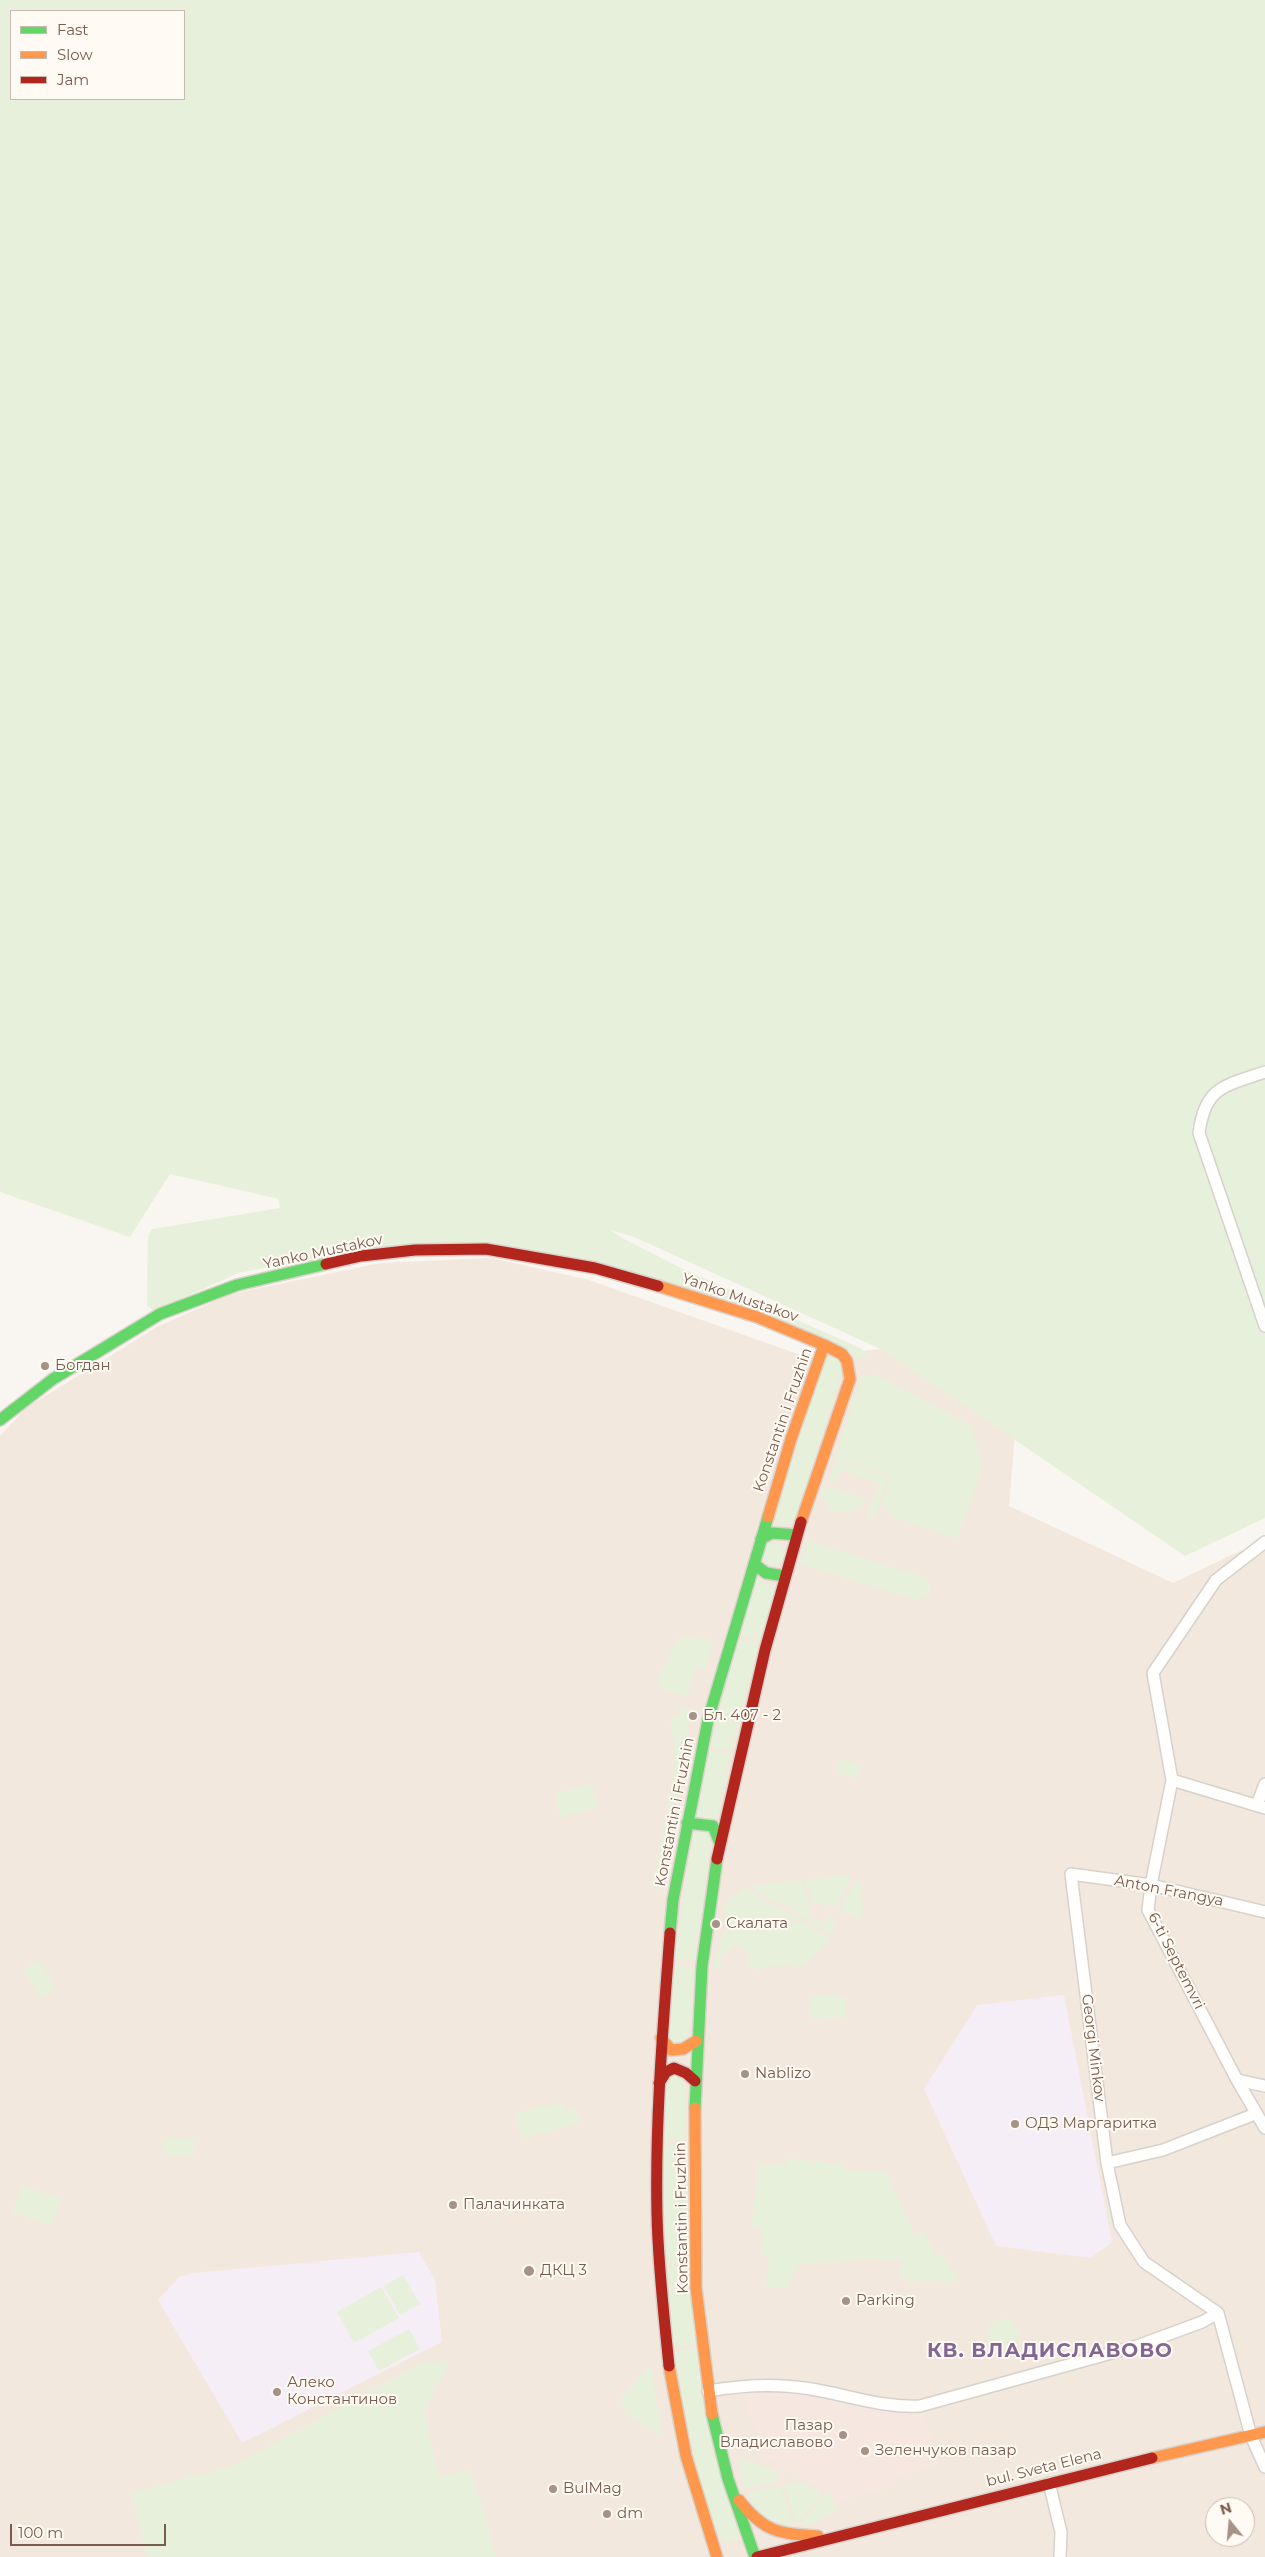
<!DOCTYPE html>
<html>
<head>
<meta charset="utf-8">
<style>
	body { margin:0 }
	#map { position:relative; width:1265px; height:2557px; overflow:hidden; background:#f9f5f0; font-family:Montserrat,sans-serif }
	canvas { display:block }
	.legend { position:absolute; left:10px; top:10px; width:175px; height:90px; box-sizing:border-box; background:#fffaf3; border:1px solid #cabbb1; margin:0; padding:6px 9px; list-style:none; font-size:15px; color:#7a5c4d }
	.legend li { display:flex; align-items:center; gap:10px; height:25px }
	.legend b { width:25px; border:1px solid #cabbb1 }
	.north { position:absolute; left:1205px; top:2497px; width:50px; height:50px; box-sizing:border-box; background:#fffaf3; border:1px solid #cabbb1; border-radius:50%; rotate:343deg; font-size:14px; font-weight:700; line-height:20px; text-align:center; color:#7a5c4d }
	.north::after { content:''; display:block; margin:auto; width:18px; height:22px; background:#a69286; clip-path:polygon(50% 0,100% 100%,50% 72%,0 100%) }
	.scale { position:absolute; left:10px; top:2524px; width:156px; height:22px; box-sizing:border-box; border:2px solid #7a5c4d; border-top:0; padding-left:6px; font-size:15px; line-height:18px; white-space:nowrap; color:#7a5c4d; -webkit-text-stroke:4px #fffaf3; paint-order:stroke }
</style>
</head>
<body>
<div id="map">
<canvas width="1265" height="2557"></canvas>
<ul class="legend">
<li><b style="height:6px;background:#63d668"></b>Fast</li>
<li><b style="height:6px;background:#ff974d"></b>Slow</li>
<li><b style="height:6px;background:#b3261e"></b>Jam</li>
</ul>
<div class="north">N</div>
<div class="scale">100 m</div>
</div>
<script>
const ctx = document.querySelector('canvas').getContext('2d');
ctx.lineJoin = 'round';
function fillPath(path, color) {
  ctx.fillStyle = color;
  ctx.fill(path, 'evenodd');
}
function stroke(path, color, width, dash) {
  ctx.strokeStyle = color;
  ctx.lineWidth = width;
  ctx.lineCap = dash ? 'butt' : 'round';
  ctx.setLineDash(dash || []);
  ctx.stroke(path);
}
function write(font, color, halo, rows, align = 'center') {
  ctx.font = font + ' Montserrat,sans-serif';
  ctx.lineWidth = 4;
  ctx.setLineDash([]);
  ctx.textBaseline = 'middle';
  ctx.strokeStyle = halo;
  ctx.fillStyle = color;
  for (const [text, x, y, turn = 0] of rows) {
    ctx.save();
    ctx.translate(x, y);
    ctx.rotate((+turn || 0) * Math.PI / 180);
    ctx.textAlign = isNaN(turn) ? turn : align;
    if (halo) ctx.strokeText(text, 0, 0);
    ctx.fillText(text, 0, 0);
    ctx.restore();
  }
}
fillPath(new Path2D(`
	M 491,1258 L 589,1280 L 806,1357 L 890,1348 L 1015,1435 L 1009,1506 L 1173,1583 L 1265,1539 L 1265,2557 L 0,2557 L 0,1436 L 26,1408 L 157,1327 L 231,1294 L 381,1263 ZM 1215,2507 L 1245,2507 L 1245,2537 L 1215,2537 Z`), '#f2e8de');
fillPath(new Path2D(`
	M 768,2389 L 803,2390 L 870,2407 L 925,2415 L 938,2465 L 894,2477 L 896,2486 L 836,2501 L 832,2488 L 825,2490 L 762,2456 L 744,2393 Z`), '#f6e8e1');
fillPath(new Path2D(`
	M 1064,1995 L 1112,2242 L 1091,2258 L 996,2246 L 924,2089 L 977,2005 Z
	M 419,2252 L 435,2280 L 442,2342 L 242,2443 L 158,2300 L 179,2277 L 193,2273 Z`), '#f6eef6');
fillPath(new Path2D(`
	M 0,0 L 1265,0 L 1265,1518 L 1185,1556 L 885,1351 L 632,1236 L 610,1230 L 624,1239 L 683,1269 L 860,1348 L 870,1356 L 858,1359 L 849,1351 L 672,1287 L 485,1247 L 356,1251 L 238,1273 L 155,1311 L 147,1306 L 148,1236 L 152,1229 L 280,1208 L 279,1199 L 170,1174 L 130,1237 L 0,1192 ZM 11,11 L 184,11 L 184,99 L 11,99 Z
	M 829,1356 L 835,1356 L 843,1368 L 796,1518 L 791,1523 L 782,1524 L 775,1517 L 820,1364 Z
	M 875,1374 L 972,1426 L 983,1467 L 957,1539 L 892,1516 L 883,1503 L 890,1475 L 835,1458 L 860,1380 L 864,1376 Z
	M 839,1461 L 888,1477 L 879,1508 L 873,1518 L 866,1516 L 880,1483 L 842,1470 L 837,1482 L 829,1478 L 835,1462 Z
	M 824,1486 L 867,1499 C 858,1513 845,1514 829,1510 L 821,1496 Z
	M 807,1541 L 927,1578 L 932,1589 L 925,1598 L 917,1600 L 800,1564 Z
	M762 1554a11 11 0 1 1 22 0a11 11 0 1 1-22 0Z
	M 755,1578 L 768,1586 L 776,1586 L 760,1639 L 740,1636 Z
	M 679,1637 L 710,1639 L 713,1645 L 705,1668 L 697,1666 L 687,1696 L 661,1689 L 657,1679 Z
	M 739,1641 L 759,1642 L 731,1751 L 710,1746 Z
	M 680,1705 L 690,1709 L 683,1769 L 661,1891 L 655,1889 L 654,1879 L 676,1760 L 670,1718 L 678,1717 Z
	M 710,1751 L 730,1754 L 716,1823 L 695,1820 Z
	M 840,1759 L 862,1765 L 857,1779 L 836,1772 Z
	M 592,1785 L 598,1808 L 560,1817 L 555,1793 Z
	M 706,1829 L 711,1838 L 695,1961 L 675,1958 L 693,1834 L 696,1830 Z
	M 846,1875 L 851,1879 L 836,1907 L 813,1903 L 805,1880 Z
	M 860,1879 L 863,1911 L 857,1921 L 853,1914 L 841,1913 L 847,1894 Z
	M 801,1880 L 809,1902 L 809,1916 L 823,1923 L 832,1915 L 835,1924 L 832,1935 L 800,1915 L 791,1907 L 767,1898 L 752,1886 Z
	M 744,1887 C 753,1888 757,1897 764,1901 C 776,1909 789,1910 801,1919 C 779,1919 748,1912 731,1927 L 724,1925 L 725,1904 Z
	M 747,1921 L 803,1922 L 830,1938 L 828,1944 L 798,1970 L 793,1964 L 789,1967 L 785,1962 L 778,1968 L 774,1964 L 769,1968 L 767,1965 L 760,1971 L 747,1967 L 744,1963 L 750,1957 L 738,1943 L 719,1959 L 723,1964 L 713,1972 L 723,1931 L 730,1932 L 739,1925 Z
	M 38,1960 L 57,1987 L 41,1998 L 22,1970 Z
	M 676,1965 L 694,1968 L 689,2036 L 683,2043 L 673,2042 L 667,2034 Z
	M 810,1995 L 846,1997 L 845,2019 L 809,2017 Z
	M 672,2075 L 683,2078 L 686,2085 L 686,2139 L 664,2141 L 664,2084 Z
	M 563,2103 L 565,2111 L 576,2108 L 580,2124 L 521,2138 L 516,2112 Z
	M 194,2138 L 194,2155 L 164,2156 L 163,2139 Z
	M 685,2144 L 687,2263 L 666,2264 L 663,2145 Z
	M 788,2158 L 844,2165 L 844,2170 L 887,2173 L 915,2235 L 924,2231 L 937,2256 L 943,2254 L 958,2281 L 910,2282 L 900,2277 L 902,2260 L 858,2258 L 848,2262 L 803,2263 L 794,2273 L 787,2288 L 766,2288 L 769,2257 L 760,2256 L 763,2229 L 751,2227 L 759,2163 L 787,2165 Z
	M 22,2186 L 62,2199 L 52,2225 L 11,2212 Z
	M 688,2265 L 695,2344 L 673,2347 L 668,2267 Z
	M 403,2275 L 420,2304 L 400,2315 L 384,2286 Z
	M 381,2287 L 399,2318 L 354,2343 L 337,2312 Z
	M987 2335a16 16 0 1 1 32 0a16 16 0 1 1-32 0Z
	M 409,2329 L 420,2349 L 379,2371 L 368,2351 Z
	M 696,2348 L 724,2489 L 739,2535 L 737,2541 L 725,2543 C 704,2526 680,2384 674,2351 Z
	M 423,2362 L 450,2362 L 425,2409 L 438,2477 L 470,2470 L 485,2513 L 496,2557 L 147,2557 L 131,2493 L 233,2466 Z
	M 651,2365 L 662,2437 L 624,2412 L 621,2397 Z
	M 737,2457 L 776,2471 L 779,2481 L 746,2489 Z
	M 798,2482 L 822,2493 L 796,2524 L 784,2485 Z
	M 781,2486 L 794,2527 C 772,2522 755,2516 748,2493 Z
	M 830,2493 L 837,2511 L 813,2523 L 798,2525 L 825,2494 Z`), '#e7f0db');
const street = new Path2D(`
	M 1265,1072 C 1225,1086 1205,1086 1199,1133 L 1265,1326
	M 1265,1542 L 1216,1580 L 1153,1673 L 1172,1780 L 1151,1885 L 1148,1910 L 1237,2080 L 1265,2128
	M 1172,1780 L 1265,1808
	M 1257,1805 L 1265,1784
	M 1265,1912 L 1151,1885 L 1071,1874 L 1107,2163 L 1120,2225 L 1144,2262 L 1218,2313 L 1251,2436 L 1265,2467
	M 1237,2080 L 1265,2086
	M 1107,2163 L 1163,2150 L 1255,2114
	M 708,2391 C 742,2385 777,2383 811,2389 C 848,2395 882,2408 920,2406 L 1137,2346 L 1202,2322 L 1218,2313
	M 1049,2483 L 1061,2532 L 1060,2557`);
const fast = new Path2D(`
	M 0,1420 L 53,1379 L 160,1314 L 237,1285 L 326,1264
	M 761,1539 L 772,1533 L 797,1535
	M 754,1564 L 766,1573 L 785,1576
	M 687,1823 L 713,1826 L 719,1841
	M 670,1933 L 673,1900 L 708,1720 L 768,1517
	M 695,2108 L 702,1966 L 717,1859
	M 712,2414 L 728,2479 L 755,2557`);
const slow = new Path2D(`
	M 658,1286 L 757,1317 L 824,1345 L 842,1354 L 847,1361 L 850,1379 L 801,1522
	M 768,1517 L 791,1439 L 824,1345
	M 661,2038 L 671,2050 L 683,2049 L 696,2041
	M 695,2108 L 696,2288 L 712,2414
	M 669,2366 L 686,2456 L 717,2557
	M 1152,2458 L 1265,2432
	M 739,2500 C 764,2532 779,2534 818,2536`);
const jam = new Path2D(`
	M 326,1264 L 361,1256 L 415,1250 L 486,1249 L 595,1268 L 658,1286
	M 717,1859 L 765,1650 L 801,1522
	M 659,2083 L 666,2072 L 674,2068 L 686,2073 L 695,2081
	M 669,2366 C 664,2315 658,2265 657,2214 C 655,2120 663,2027 670,1933
	M 757,2557 L 1152,2458`);
stroke(street, '#d7d1cb', 14);
stroke(fast, '#d9d2cb', 14);
stroke(slow, '#d9d2cb', 14);
stroke(jam, '#d9d2cb', 14);
stroke(street, '#fefefd', 11);
stroke(fast, '#63d668', 11);
stroke(slow, '#ff974d', 11);
stroke(jam, '#b3261e', 11);
for (const [x, y, r, color] of [
	[45,1366,5,"#a69286"],
	[693,1716,5,"#a69286"],
	[716,1924,5,"#a69286"],
	[745,2074,5,"#a69286"],
	[1015,2124,5,"#a69286"],
	[453,2205,5,"#a69286"],
	[529,2271,6,"#a69286"],
	[846,2301,5,"#a69286"],
	[277,2392,5,"#a69286"],
	[843,2435,5,"#a69286"],
	[865,2451,5,"#a69286"],
	[553,2489,5,"#a69286"],
	[607,2514,5,"#a69286"]
]) {
  const dot = new Path2D();
  dot.arc(x, y, r, 0, 2 * Math.PI);
  ctx.fillStyle = color;
  ctx.fill(dot);
  stroke(dot, '#fffaf3', 2);
}
write('15px', '#7a5c4d', '#fffaf3', [
	["Yanko Mustakov",323,1252,-12],
	["Yanko Mustakov",740,1298,19],
	["Konstantin i Fruzhin",783,1420,-71],
	["Konstantin i Fruzhin",675,1812,-79],
	["Anton Frangya",1169,1891,11],
	["6-ti Septemvri",1176,1961,63],
	["Georgi Minkov",1093,2048,83],
	["Konstantin i Fruzhin",682,2218,-91],
	["bul. Sveta Elena",1044,2468,-14]
]);
write('15px', '#7a5c4d', '#fffaf3', [
	["Богдан",55,1366],
	["Бл. 407 - 2",703,1716],
	["Скалата",726,1924],
	["Nablizo",755,2074],
	["ОДЗ Маргаритка",1025,2124],
	["Палачинката",463,2205],
	["ДКЦ 3",540,2271],
	["Parking",856,2301],
	["Алеко",287,2383],
	["Константинов",287,2400],
	["Пазар",833,2426,"right"],
	["Владиславово",833,2443,"right"],
	["Зеленчуков пазар",875,2451],
	["BulMag",563,2489],
	["dm",617,2514]
], 'left');
ctx.letterSpacing = '1px';
write('bold 20px', '#846695', '#fffaf3', [
	["КВ. ВЛАДИСЛАВОВО",1050,2351]
]);
ctx.letterSpacing = '0px';
</script>
</body>
</html>
